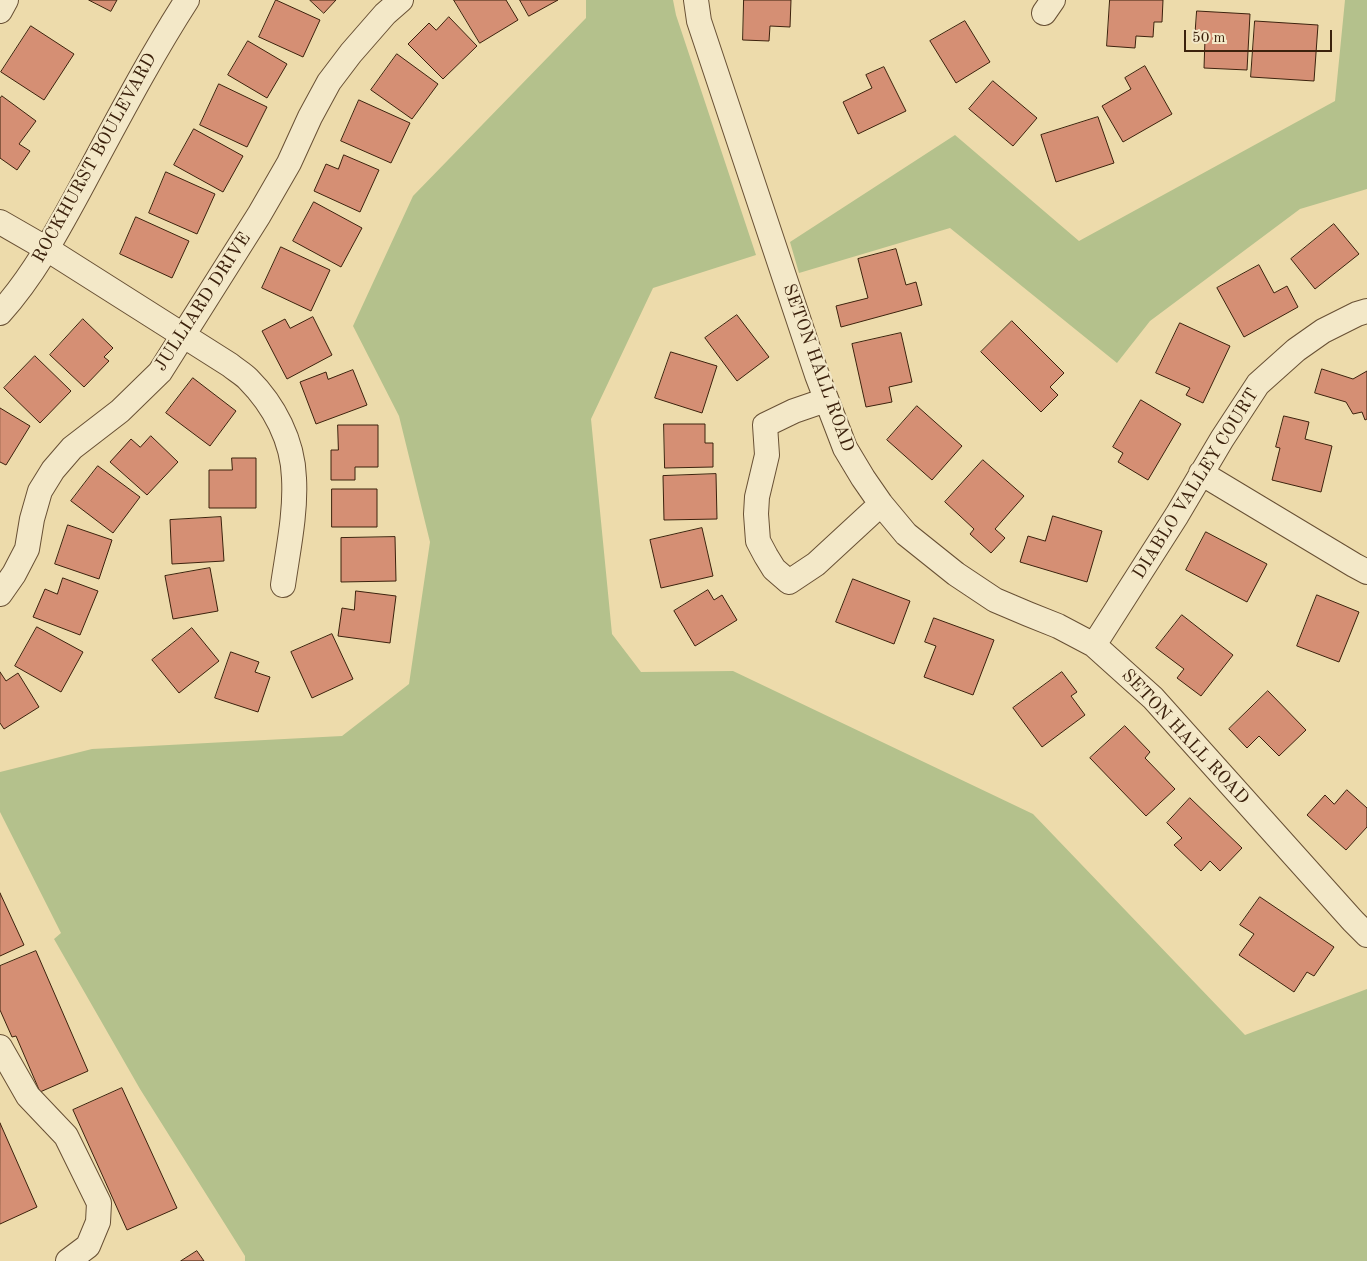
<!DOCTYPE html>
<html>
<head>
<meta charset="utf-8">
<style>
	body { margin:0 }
	#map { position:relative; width:1367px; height:1261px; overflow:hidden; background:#eddbab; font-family:"Old Standard TT",serif }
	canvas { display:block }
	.scale { position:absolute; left:1184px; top:30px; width:148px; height:22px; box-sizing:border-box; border:2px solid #3c220d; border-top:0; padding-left:6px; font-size:15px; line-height:18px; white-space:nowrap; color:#3c220d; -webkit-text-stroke:4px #f3e8c8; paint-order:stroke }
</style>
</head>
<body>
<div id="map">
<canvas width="1367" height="1261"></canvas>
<div class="scale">50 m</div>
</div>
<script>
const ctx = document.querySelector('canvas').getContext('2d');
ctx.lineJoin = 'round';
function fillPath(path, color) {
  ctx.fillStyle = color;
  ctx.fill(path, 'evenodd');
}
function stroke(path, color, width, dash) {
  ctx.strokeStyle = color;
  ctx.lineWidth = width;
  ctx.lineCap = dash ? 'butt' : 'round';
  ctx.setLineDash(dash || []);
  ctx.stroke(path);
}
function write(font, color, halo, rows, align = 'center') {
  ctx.font = font + ' "Old Standard TT",serif';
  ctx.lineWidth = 4.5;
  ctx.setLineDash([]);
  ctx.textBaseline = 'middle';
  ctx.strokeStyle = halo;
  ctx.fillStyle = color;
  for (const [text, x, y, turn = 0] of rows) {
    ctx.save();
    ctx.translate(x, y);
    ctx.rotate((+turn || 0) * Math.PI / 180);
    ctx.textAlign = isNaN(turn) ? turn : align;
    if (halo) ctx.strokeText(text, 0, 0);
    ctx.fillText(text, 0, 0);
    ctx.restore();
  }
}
fillPath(new Path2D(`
	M 586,0 L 673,0 L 676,15 L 756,255 L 653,288 L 591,419 L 612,634 L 641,672 L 733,671 L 1033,814 L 1245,1035 L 1367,989 L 1367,1261 L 245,1261 L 245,1256 L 140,1089 L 54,939 L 61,933 L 0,812 L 0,772 L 92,749 L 342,736 L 409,684 L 430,542 L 399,416 L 353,326 L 413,196 L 586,18 Z
	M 1345,0 L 1367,0 L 1367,189 L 1300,209 L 1150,321 L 1117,363 L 950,228 L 799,273 L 790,242 L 955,135 L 1079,241 L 1335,101 Z`), '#b4c18c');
const building = new Path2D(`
	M 89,0 L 117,0 L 111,11 Z
	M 276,0 L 320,20 L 303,57 L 259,37 Z
	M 310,0 L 336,0 L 324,13 Z
	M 454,0 L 506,0 L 518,20 L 480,43 Z
	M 520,0 L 558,0 L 529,16 Z
	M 744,0 L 791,0 L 790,27 L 770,26 L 769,41 L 743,40 Z
	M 1110,0 L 1163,0 L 1162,22 L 1154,22 L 1153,37 L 1136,36 L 1135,48 L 1107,46 Z
	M 1197,11 L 1250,14 L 1247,70 L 1204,68 L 1205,39 L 1195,39 Z
	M 449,17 L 477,46 L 443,79 L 408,44 L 429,23 L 436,30 Z
	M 965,21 L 990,62 L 956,83 L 930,41 Z
	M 1255,21 L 1318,25 L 1314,81 L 1251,77 Z
	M 31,26 L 74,54 L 44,100 L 1,72 Z
	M 248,41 L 287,64 L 267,98 L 228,75 Z
	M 397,54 L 438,84 L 412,119 L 371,90 Z
	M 1145,66 L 1172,114 L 1123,142 L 1102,106 L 1131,89 L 1125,78 Z
	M 884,67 L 906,111 L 858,134 L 843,102 L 872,88 L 866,75 Z
	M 993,81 L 1037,118 L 1013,146 L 969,109 Z
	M 219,84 L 267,107 L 247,147 L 200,125 Z
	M 2,96 L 36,121 L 19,144 L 30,151 L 17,170 L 0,158 L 0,99 Z
	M 359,100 L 410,123 L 391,163 L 341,141 Z
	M 1098,117 L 1114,163 L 1056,182 L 1041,135 Z
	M 194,129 L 243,156 L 223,192 L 174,165 Z
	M 344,155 L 379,170 L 360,212 L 314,191 L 326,164 L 338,169 Z
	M 166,172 L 215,194 L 197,234 L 149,213 Z
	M 314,202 L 362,228 L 341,267 L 293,241 Z
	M 136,217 L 189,241 L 172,278 L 120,254 Z
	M 1334,224 L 1359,254 L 1315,289 L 1291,259 Z
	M 281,247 L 330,270 L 311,311 L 262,288 Z
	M 896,249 L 906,285 L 916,282 L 922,305 L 841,327 L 836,306 L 868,298 L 858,259 Z
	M 1259,265 L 1274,293 L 1287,286 L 1298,307 L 1244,337 L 1217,288 Z
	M 737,315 L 769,357 L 737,381 L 705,338 Z
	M 313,317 L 332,355 L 287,379 L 262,331 L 285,319 L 290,328 Z
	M 83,319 L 113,348 L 104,357 L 109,361 L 84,387 L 50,355 Z
	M 1012,321 L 1064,373 L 1050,387 L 1058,395 L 1041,412 L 981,352 Z
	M 1180,323 L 1230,346 L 1203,403 L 1186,395 L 1190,388 L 1156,373 Z
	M 901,333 L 912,382 L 889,387 L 892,402 L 866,407 L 852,344 Z
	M 671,352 L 717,366 L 702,413 L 655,398 Z
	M 35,356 L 71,391 L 40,423 L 4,388 Z
	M 1322,369 L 1353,379 L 1367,371 L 1367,419 L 1365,420 L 1362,412 L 1353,414 L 1346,402 L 1315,393 Z
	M 353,370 L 367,405 L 316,424 L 300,382 L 326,372 L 328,379 Z
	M 193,378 L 236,411 L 210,446 L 166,413 Z
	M 1141,400 L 1181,424 L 1148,480 L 1118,462 L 1123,453 L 1113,447 Z
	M 917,406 L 962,446 L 932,480 L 887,440 Z
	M 0,408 L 30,426 L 6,465 L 0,462 Z
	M 1284,416 L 1309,422 L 1305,439 L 1332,446 L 1321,492 L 1272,480 L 1280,448 L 1276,447 Z
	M 664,424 L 705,424 L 705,443 L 713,443 L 713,467 L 665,468 Z
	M 338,425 L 378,425 L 378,467 L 355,467 L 355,480 L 331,480 L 331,450 L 338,450 Z
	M 151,436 L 178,462 L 147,495 L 110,462 L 131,439 L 140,447 Z
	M 232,458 L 256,458 L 256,508 L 209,508 L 209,470 L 232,470 Z
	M 983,460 L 1024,496 L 995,529 L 1005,538 L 991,553 L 970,534 L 974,529 L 945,502 Z
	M 98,466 L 140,497 L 113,533 L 71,501 Z
	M 716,474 L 717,519 L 664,520 L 663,476 Z
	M 332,489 L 377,489 L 377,527 L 332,527 Z
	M 1053,516 L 1102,531 L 1087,582 L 1020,562 L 1028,536 L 1045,541 Z
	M 221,517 L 224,561 L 172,564 L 170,520 Z
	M 68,525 L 112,540 L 99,579 L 55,564 Z
	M 702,528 L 713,576 L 661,588 L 650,540 Z
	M 1206,532 L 1267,564 L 1247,602 L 1186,570 Z
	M 395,537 L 396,581 L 341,582 L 341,538 Z
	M 210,568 L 218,611 L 173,619 L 165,576 Z
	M 63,578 L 98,591 L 80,635 L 33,617 L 45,589 L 57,594 Z
	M 853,579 L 910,601 L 894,644 L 836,622 Z
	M 708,590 L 714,600 L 722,595 L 737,620 L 695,646 L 674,611 Z
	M 356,591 L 396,596 L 390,643 L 338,636 L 342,608 L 354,610 Z
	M 1317,595 L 1359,612 L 1339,662 L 1297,646 Z
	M 1182,615 L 1233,655 L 1201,696 L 1177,678 L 1184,669 L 1156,648 Z
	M 934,618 L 994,640 L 973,695 L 924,677 L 936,646 L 925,642 Z
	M 37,627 L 83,652 L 61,692 L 15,666 Z
	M 192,628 L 219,661 L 179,693 L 152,660 Z
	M 332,634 L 353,679 L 312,698 L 291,652 Z
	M 231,652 L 259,662 L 255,672 L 270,677 L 258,712 L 215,698 Z
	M 0,672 L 6,681 L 18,673 L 39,707 L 4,729 L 0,723 Z
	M 1062,672 L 1077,692 L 1071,696 L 1085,715 L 1042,747 L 1013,708 Z
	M 1268,691 L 1306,730 L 1279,756 L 1259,736 L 1247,748 L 1229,729 Z
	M 1125,726 L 1150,752 L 1145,758 L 1175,789 L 1146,816 L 1090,758 Z
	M 1347,790 L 1367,808 L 1367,827 L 1346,850 L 1307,815 L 1325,795 L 1334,804 Z
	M 1190,798 L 1242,848 L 1220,871 L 1210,861 L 1201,871 L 1174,845 L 1182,838 L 1167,823 Z
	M 0,893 L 24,945 L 0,956 Z
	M 1260,897 L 1334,947 L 1314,976 L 1307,972 L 1294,992 L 1239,955 L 1254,934 L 1240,925 Z
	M 36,951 L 88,1071 L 40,1092 L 16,1036 L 12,1037 L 0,1010 L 0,966 Z
	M 122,1088 L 177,1208 L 127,1230 L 73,1110 Z
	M 0,1123 L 37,1207 L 0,1224 Z
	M 197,1251 L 204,1261 L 181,1261 Z`);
fillPath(building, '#d58f74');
stroke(building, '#3c220d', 1);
const street = new Path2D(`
	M 696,0 L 699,21 L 817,375 L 845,448 L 863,478 L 881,504 L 906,534 L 956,574 L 995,600 L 1028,614 L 1058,626 L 1094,645 L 1153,698 L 1353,921 L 1367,935
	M 0,11 L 6,0
	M 1044,13 L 1053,0
	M 0,222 L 47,249 L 230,365 C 236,370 243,374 248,379 C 274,405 293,441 294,478 C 296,513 288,550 283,585
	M 0,313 C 35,274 59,228 84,182 C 117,121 149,59 187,0
	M 826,400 L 794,411 L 765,425 L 767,455 L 757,497 L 756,514 L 758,541 L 766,556 L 774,569 L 789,582 L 816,564 L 881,504
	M 1201,473 L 1354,565 L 1367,572
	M 0,594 L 14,574 L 27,549 L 32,519 L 40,491 L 53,470 L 72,448 L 120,411 L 160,372 L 259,215 L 289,163 L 310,117 L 329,82 L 351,53 L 385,14 L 401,0
	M 1094,645 L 1177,515 L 1222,439 L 1258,384 L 1296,350 L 1323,331 L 1357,314 L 1367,311
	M 0,1047 L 28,1096 L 66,1136 L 99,1203 L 98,1222 L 88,1246 L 68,1261`);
stroke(street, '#685034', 26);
stroke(street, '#f3e8c8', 24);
write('18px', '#3c220d', '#f3e8c8', [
	["ROCKHURST BOULEVARD",95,158,-61],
	["JULLIARD DRIVE",203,302,-57],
	["SETON HALL ROAD",818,368,70],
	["DIABLO VALLEY COURT",1196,484,-58],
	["SETON HALL ROAD",1185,737,47]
]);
</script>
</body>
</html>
